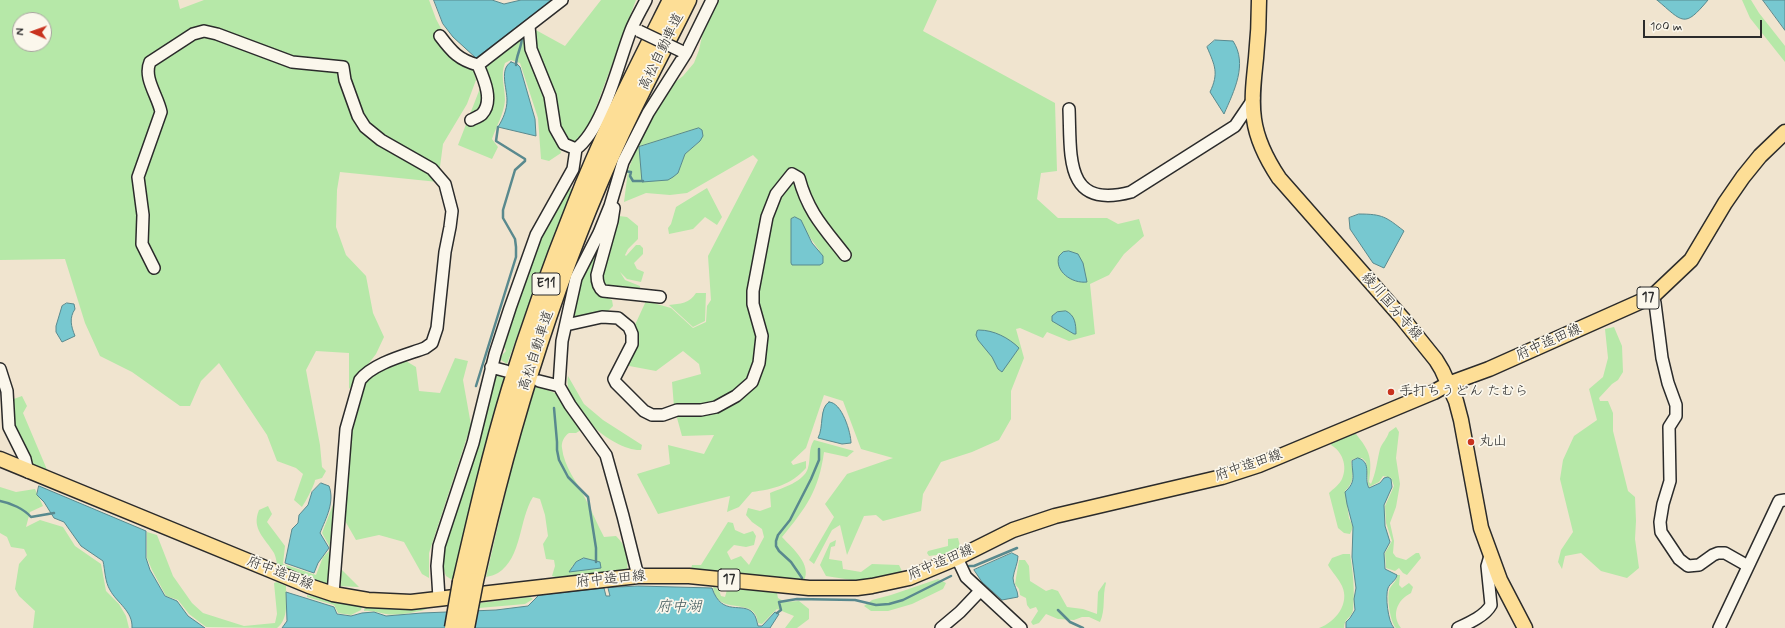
<!DOCTYPE html>
<html>
<head>
<meta charset="utf-8">
<style>
	body { margin:0 }
	#map { position:relative; width:1785px; height:628px; overflow:hidden; background:#f0e4cf; font-family:Mynerve,sans-serif }
	canvas { display:block }
	.north { position:absolute; left:12px; top:12px; width:40px; height:40px; box-sizing:border-box; background:#fbf7ec; border:1px solid #a8a59f; border-radius:50%; rotate:272deg; font-size:11px; font-weight:700; line-height:16px; text-align:center; color:#2b2b2b }
	.north::after { content:''; display:block; margin:auto; width:14px; height:18px; background:#c8321e; clip-path:polygon(50% 0,100% 100%,50% 72%,0 100%) }
	.scale { position:absolute; left:1643px; top:20px; width:119px; height:18px; box-sizing:border-box; border:2px solid #2b2b2b; border-top:0; padding-left:5px; font-size:12px; line-height:14px; white-space:nowrap; color:#2b2b2b; -webkit-text-stroke:3px #fbf7ec; paint-order:stroke }
</style>
</head>
<body>
<div id="map">
<canvas width="1785" height="628"></canvas>
<div class="north">N</div>
<div class="scale">100 m</div>
</div>
<script>
const ctx = document.querySelector('canvas').getContext('2d');
ctx.lineJoin = 'round';
function fillPath(path, color) {
  ctx.fillStyle = color;
  ctx.fill(path, 'evenodd');
}
function stroke(path, color, width, dash) {
  ctx.strokeStyle = color;
  ctx.lineWidth = width;
  ctx.lineCap = dash ? 'butt' : 'round';
  ctx.setLineDash(dash || []);
  ctx.stroke(path);
}
function write(font, color, halo, rows, align = 'center') {
  ctx.font = font + ' Mynerve,"Klee One",sans-serif';
  ctx.lineWidth = 3.5;
  ctx.setLineDash([]);
  ctx.textBaseline = 'middle';
  ctx.strokeStyle = halo;
  ctx.fillStyle = color;
  for (const [text, x, y, turn = 0] of rows) {
    ctx.save();
    ctx.translate(x, y);
    ctx.rotate((+turn || 0) * Math.PI / 180);
    ctx.textAlign = isNaN(turn) ? turn : align;
    if (halo) ctx.strokeText(text, 0, 0);
    ctx.fillText(text, 0, 0);
    ctx.restore();
  }
}
fillPath(new Path2D(`
	M 0,0 L 178,0 L 180,9 L 204,0 L 429,0 L 436,19 L 446,38 L 470,58 L 476,80 L 467,104 L 443,144 L 438,182 L 340,172 L 337,190 L 336,227 L 346,255 L 366,276 L 373,313 L 384,337 L 376,354 L 349,389 L 349,353 L 316,351 L 306,370 L 320,445 L 322,467 L 326,471 L 322,478 L 315,480 C 315,484 305,503 302,507 L 294,500 L 303,474 L 296,468 L 277,461 L 267,435 L 219,363 L 201,381 L 190,406 L 180,406 L 132,372 L 100,356 L 85,323 L 65,259 L 0,260 ZM 20,20 L 44,20 L 44,44 L 20,44 Z
	M 601,0 L 636,0 L 589,126 L 575,144 L 566,141 L 564,136 L 535,45 L 534,29 L 565,46 Z
	M 717,0 L 937,0 L 923,31 L 1055,103 L 1057,171 L 1041,173 L 1037,199 L 1058,218 L 1107,218 L 1118,224 L 1139,219 L 1144,236 L 1124,254 L 1109,275 L 1090,284 L 1095,334 L 1069,341 L 1047,332 L 1043,338 L 1020,328 L 1016,329 L 1024,358 L 1011,391 L 1011,419 L 999,440 L 972,452 L 941,462 L 923,494 L 921,511 L 883,521 L 876,515 L 864,516 L 847,555 L 840,525 L 832,530 L 814,564 L 809,560 L 834,517 L 825,504 L 847,474 L 893,458 L 861,449 L 843,401 L 824,395 L 806,448 L 791,462 L 793,465 L 806,461 L 806,468 C 791,485 774,489 752,492 L 739,507 L 727,512 L 730,496 L 658,514 L 637,474 L 670,464 L 668,445 L 704,454 L 714,435 L 682,436 L 674,407 L 672,382 L 701,374 L 699,364 L 683,351 L 656,371 L 624,365 L 634,327 L 646,301 L 671,308 L 693,328 L 706,322 L 707,306 L 711,300 L 708,256 L 758,160 L 753,155 L 687,193 L 670,195 L 646,193 L 624,202 L 628,171 L 639,141 L 648,122 L 674,83 L 683,76 L 694,63 L 699,50 L 704,27 ZM 665,140 L 700,141 L 685,154 L 678,173 L 639,147 ZM 791,223 L 806,232 L 819,250 L 791,263 Z
	M 1742,0 L 1751,0 L 1759,13 L 1785,46 L 1785,62 L 1750,18 Z
	M 526,32 L 547,94 L 561,153 L 549,161 L 541,159 L 538,118 L 520,63 L 511,60 L 505,63 C 500,75 505,87 505,100 C 504,114 496,127 492,139 L 498,147 L 492,159 L 458,145 L 484,78 L 482,66 Z
	M 574,188 L 550,246 L 507,364 L 501,360 L 501,356 L 506,351 L 503,345 L 505,335 C 523,285 537,232 569,189 Z
	M 707,188 L 722,217 L 717,225 L 705,217 L 693,229 L 669,234 L 668,228 L 671,224 L 676,207 Z
	M 610,214 L 596,266 L 602,295 L 612,300 L 613,306 L 606,313 L 572,322 L 574,295 Z
	M 619,216 L 627,217 L 638,226 L 638,239 L 628,249 L 625,255 L 626,256 L 636,245 L 640,245 L 643,248 L 643,254 L 634,263 L 637,269 L 644,272 L 641,282 L 627,279 L 620,272 L 625,280 L 640,286 L 640,291 L 609,290 L 599,279 L 602,267 L 607,260 L 611,251 L 609,244 L 615,222 Z
	M 696,293 L 706,293 L 705,321 L 693,327 L 669,305 C 680,304 690,303 696,293 Z
	M 1614,327 L 1622,346 L 1623,372 L 1618,380 L 1612,384 L 1599,398 L 1600,401 L 1608,401 L 1613,413 L 1613,431 L 1628,491 L 1635,497 L 1636,521 L 1635,539 L 1639,568 L 1627,578 L 1601,571 L 1581,553 L 1565,556 L 1562,569 L 1558,562 L 1561,550 L 1573,532 L 1560,479 L 1563,460 L 1574,436 L 1597,420 L 1589,389 L 1603,377 L 1608,358 L 1605,329 Z
	M 455,358 L 468,361 L 463,380 L 471,425 L 429,553 L 429,578 L 422,574 L 404,542 L 379,535 L 356,540 L 344,519 L 352,432 L 366,382 L 375,374 L 406,361 L 416,367 L 419,391 L 440,393 Z
	M 497,374 L 505,376 L 480,466 L 454,581 L 446,576 L 441,563 L 448,527 L 492,377 Z
	M 568,376 L 584,404 L 603,420 L 642,445 L 641,450 C 612,451 562,406 568,376 Z
	M 536,385 L 557,394 L 581,430 L 576,433 L 569,433 C 564,436 561,443 562,448 C 564,467 577,482 585,498 C 592,511 597,524 604,537 L 616,536 C 627,547 629,556 627,571 L 564,580 L 552,576 L 555,566 L 554,560 L 546,559 L 543,544 L 548,536 L 545,515 L 540,499 L 533,497 C 519,519 522,558 498,573 C 495,575 490,576 486,577 L 517,444 ZM 584,558 L 600,562 L 601,568 L 571,567 Z
	M 22,396 L 27,406 L 23,413 L 48,472 L 33,467 L 13,429 L 11,400 Z
	M 1396,427 L 1399,432 L 1396,458 L 1400,484 L 1396,507 L 1390,523 L 1394,541 L 1393,553 L 1396,557 L 1406,560 L 1416,553 L 1419,553 L 1421,558 L 1407,575 L 1403,573 L 1399,568 L 1395,571 L 1386,568 L 1385,553 L 1392,541 L 1386,523 L 1385,506 L 1394,486 L 1391,478 L 1383,476 L 1379,482 L 1369,487 L 1368,484 L 1366,462 L 1362,458 L 1353,459 L 1351,461 C 1353,475 1355,481 1345,491 L 1349,518 L 1353,527 L 1350,534 L 1344,533 L 1338,528 L 1329,493 C 1333,489 1340,484 1342,479 C 1348,466 1342,451 1331,445 L 1333,437 L 1352,429 C 1369,450 1373,455 1369,482 L 1371,484 C 1376,473 1377,461 1380,449 C 1382,443 1387,439 1389,432 Z
	M 814,440 L 854,451 L 847,457 L 824,452 C 819,490 806,508 782,537 C 793,549 812,564 804,581 L 697,571 L 691,569 L 692,565 L 701,565 L 728,522 L 733,523 L 735,530 L 744,534 L 753,531 L 756,536 L 754,545 L 746,547 L 734,545 L 727,552 L 731,560 L 741,556 L 749,565 L 764,537 L 762,529 L 752,522 L 746,515 L 748,508 L 760,511 L 771,507 L 770,493 C 782,488 804,482 808,468 C 811,458 808,449 814,440 Z
	M 0,487 L 16,492 L 35,489 L 43,506 L 30,512 L 26,527 L 40,520 L 63,527 L 75,546 L 101,564 L 106,591 L 119,604 L 126,616 L 129,628 L 33,628 L 35,611 L 19,596 L 15,589 L 19,564 L 27,555 L 24,549 L 11,547 L 7,537 L 0,533 Z
	M 334,502 L 338,506 L 330,586 L 278,569 C 277,564 276,557 274,553 C 265,538 251,529 259,510 L 268,506 L 272,514 L 267,522 L 285,546 L 283,564 L 316,575 L 323,557 L 331,549 L 322,533 Z
	M 147,532 L 157,535 L 173,576 L 192,603 L 203,613 L 244,626 L 275,623 L 277,614 L 274,583 L 277,582 L 286,586 C 286,600 289,619 277,628 L 206,627 L 189,614 L 178,600 L 166,596 L 152,570 L 147,558 Z
	M 958,538 L 960,546 L 958,552 L 929,556 L 927,553 L 928,551 L 948,546 L 948,539 Z
	M 836,540 L 835,546 L 831,547 L 829,559 L 842,561 L 843,569 L 861,572 L 872,564 L 899,565 L 902,571 C 881,586 850,580 826,576 L 820,565 L 830,543 Z
	M 1343,554 L 1350,554 C 1353,572 1355,591 1353,610 C 1352,618 1344,618 1344,628 L 1319,628 C 1336,622 1350,603 1342,586 C 1339,579 1332,572 1328,565 L 1332,558 Z
	M 1019,560 L 1025,560 L 1029,566 L 1030,581 L 1046,591 L 1052,589 L 1058,591 L 1067,607 L 1083,609 L 1097,614 L 1098,592 L 1105,582 L 1106,583 C 1102,596 1106,609 1100,622 L 1089,617 L 1082,617 L 1074,620 L 1058,619 L 1046,614 L 1039,623 L 1033,625 L 1031,622 L 1038,611 L 1036,607 L 1030,609 L 1027,605 L 1026,598 L 1020,595 L 1019,589 L 1015,584 Z
	M 338,566 L 359,587 L 336,586 Z
	M 1397,575 L 1400,575 L 1399,585 L 1402,588 L 1409,583 L 1413,587 L 1411,593 C 1397,600 1391,615 1401,628 L 1396,628 C 1390,622 1386,595 1390,588 C 1393,583 1397,581 1397,575 Z
	M 938,579 L 946,583 L 943,589 L 912,604 L 888,611 L 871,611 L 864,606 L 872,600 L 891,595 Z
	M 713,586 L 719,590 L 721,596 L 725,597 L 727,590 L 730,588 L 777,593 L 778,598 L 785,602 L 799,601 L 809,609 L 809,619 L 797,628 L 785,628 L 794,616 L 777,609 L 762,624 L 758,623 C 757,620 757,616 755,614 C 747,600 714,614 713,586 Z
	M 307,595 L 362,606 L 361,610 L 351,615 L 338,613 L 334,605 L 307,597 Z
	M 530,597 L 533,599 L 525,604 L 479,608 L 479,603 Z
	M 365,606 L 427,606 L 427,609 C 418,612 397,616 386,614 C 378,613 373,610 364,611 Z`), '#b6e8a8');
const water = new Path2D(`
	M 434,0 L 492,0 L 504,4 L 521,0 L 555,0 L 535,16 L 531,16 L 476,58 L 453,37 L 443,24 Z
	M 1657,0 L 1708,0 C 1684,29 1683,22 1657,0 Z
	M 1763,0 L 1785,0 L 1785,30 Z
	M 1215,40 L 1233,41 C 1248,64 1234,91 1224,114 L 1210,92 C 1219,73 1215,66 1207,47 Z
	M 511,62 L 517,64 L 520,67 L 535,119 L 536,136 L 498,127 C 503,119 507,110 507,100 C 507,88 499,69 511,62 Z
	M 699,128 L 702,130 L 703,136 L 700,141 L 685,154 L 678,173 L 673,177 L 668,180 L 642,182 L 639,147 Z
	M 1359,214 C 1383,214 1386,217 1404,231 L 1384,268 L 1373,263 L 1350,229 L 1349,218 Z
	M 795,217 L 801,220 L 812,243 L 823,256 L 823,263 L 820,265 L 792,265 L 791,263 L 791,219 Z
	M 1069,251 L 1078,254 L 1083,263 L 1087,282 C 1072,284 1054,271 1059,256 L 1063,252 Z
	M 67,303 L 74,304 L 75,309 C 69,318 71,326 75,336 L 62,342 L 56,332 L 56,326 L 62,306 Z
	M 1066,311 C 1075,315 1076,324 1076,334 L 1074,334 L 1052,321 L 1052,316 L 1057,312 Z
	M 979,330 C 994,330 1009,338 1019,348 L 1002,372 L 998,369 L 992,357 L 978,340 L 976,335 L 977,331 Z
	M 829,402 C 842,402 851,433 851,443 L 842,444 L 818,438 C 824,427 819,408 829,402 Z
	M 1358,458 C 1373,462 1363,478 1369,488 L 1380,483 L 1384,478 L 1388,477 L 1391,479 L 1392,487 L 1384,505 L 1385,526 L 1390,542 L 1384,553 L 1385,569 L 1397,575 C 1396,581 1390,583 1388,588 C 1385,596 1388,622 1394,628 L 1346,628 L 1346,622 L 1350,618 L 1355,610 L 1354,599 L 1356,588 L 1352,557 L 1353,527 L 1347,504 L 1345,492 C 1357,481 1352,475 1352,461 Z
	M 321,483 L 329,486 C 335,502 326,518 320,533 L 329,548 L 318,563 L 314,573 L 285,563 L 292,529 L 298,523 L 299,515 L 308,505 L 312,492 Z
	M 39,486 L 146,531 L 146,558 L 150,570 L 165,596 L 177,601 L 188,616 L 205,628 L 132,628 C 133,611 117,603 110,590 C 105,582 105,570 103,561 L 81,546 L 64,522 L 54,518 L 44,502 L 37,495 Z
	M 1012,553 L 1018,556 C 1018,563 1014,570 1013,578 C 1013,585 1018,590 1018,597 L 1002,600 L 982,582 L 974,570 Z
	M 584,558 L 600,562 L 601,568 L 569,572 L 576,562 Z
	M 638,586 L 712,588 C 722,618 743,601 753,613 C 756,616 757,622 758,626 L 762,626 L 775,612 L 779,614 L 770,628 L 282,628 L 287,621 L 286,592 L 334,607 L 337,614 L 351,616 L 362,613 L 374,612 L 386,616 L 422,613 L 496,610 L 528,606 L 539,595 L 604,588 L 606,596 L 610,596 L 608,588 Z`);
fillPath(water, '#77c8d0');
stroke(water, '#59898e', 1);
stroke(new Path2D(`
	M 516,65 C 516,55 523,45 522,35
	M 624,171 L 631,172 L 630,176 L 633,181 L 643,181
	M 476,386 L 516,257 L 516,247 L 515,239 L 503,218 L 503,210 L 515,170 L 525,161 L 525,159 L 496,141 L 498,127
	M 554,408 L 557,442 L 557,450 L 559,460 L 568,477 L 588,497 L 596,548 L 596,562
	M 0,501 C 11,503 24,509 31,517 L 54,513
	M 969,566 L 974,566 L 1017,548
	M 802,578 L 791,562 L 779,551 L 776,546 L 776,541 L 778,535 L 790,520 L 811,479 L 819,460 L 819,449
	M 1058,610 L 1070,622 L 1083,628
	M 777,613 L 781,610 L 779,602 L 797,599 L 855,600 L 876,605 L 889,604 L 903,600 L 951,576`), '#59898e', 2.5);
const minor = new Path2D(`
	M 529,26 L 531,49 L 550,96 L 555,128 L 564,144 L 576,149
	M 440,36 C 452,52 459,60 478,65
	M 478,65 L 562,0
	M 1069,109 C 1071,156 1064,210 1131,192 L 1235,126 L 1254,98
	M 471,120 C 475,118 480,116 482,114 C 494,101 484,79 478,65
	M 614,208 L 612,221 L 597,275 C 597,282 598,287 603,291 L 660,297
	M 154,268 L 142,244 L 143,215 L 138,177 L 161,112 C 158,96 143,78 150,62 L 193,34 L 204,31 L 217,34 L 292,62 L 343,67 L 345,80 L 358,116 L 365,127 L 381,140 L 432,169 L 445,184 L 452,211 L 450,227 L 445,252 L 437,328 L 432,343 L 425,348 C 406,355 373,363 360,380 L 346,429 L 333,594
	M 1653,296 L 1655,303 L 1662,358 L 1668,383 L 1676,405 L 1676,416 L 1669,427 L 1670,481 L 1663,504 L 1660,522 L 1661,532 L 1679,559 L 1688,566 L 1699,565 L 1713,555 L 1718,553 L 1725,553 L 1748,566
	M 566,325 L 602,317 L 618,318 L 629,327 L 632,334 L 632,344 L 614,379 L 616,383 L 644,411 L 652,415 L 663,415 L 677,410 L 701,410 L 716,407 L 736,396 L 752,382 L 759,363 L 762,336 L 753,304 L 753,291 L 767,217 L 776,194 L 792,174 L 799,178 C 808,212 824,228 845,255
	M 491,367 L 506,371
	M 0,369 L 7,391 L 9,427 L 25,459 L 28,472
	M 539,381 L 559,386
	M 957,558 L 966,577 L 1021,628
	M 638,576 L 623,516 L 606,455 L 570,405 L 559,386 L 562,341 L 576,278 L 599,233 L 610,206 L 623,162 L 648,113 L 686,53 L 712,0
	M 439,598 L 437,566 L 439,546 L 473,443 L 495,354 L 510,308 L 536,235 L 573,169 L 576,149 C 604,128 618,63 631,30 C 635,20 641,10 646,0
	M 941,628 L 960,612 L 980,591
	M 1458,628 C 1469,623 1485,616 1491,605 L 1487,566 L 1490,556
	M 1719,628 L 1779,501 L 1785,500`);
const major = new Path2D(`
	M 1259,0 C 1259,20 1258,39 1256,58 C 1254,78 1251,99 1254,119 C 1257,141 1267,160 1279,178 L 1403,319 L 1436,360 L 1442,370 L 1456,401 L 1461,420 L 1481,528 L 1500,580 L 1525,628
	M 0,459 L 309,586 L 333,594 L 368,600 L 411,602 L 638,576 L 689,576 L 809,588 L 857,588 L 872,586 L 909,578 L 957,558 L 1013,530 L 1055,516 L 1222,477 L 1259,465 L 1434,392 L 1448,384 L 1489,369 L 1653,296 L 1691,260 L 1725,203 L 1743,177 L 1760,156 L 1785,132`);
const highway = new Path2D(`
	M 475,581 C 509,428 555,277 621,134 C 642,89 666,45 688,0
	M 461,582 C 476,517 491,452 510,389 C 529,327 551,266 575,206 C 602,136 637,68 671,0`);
stroke(minor, '#2b2b2b', 14);
stroke(major, '#2b2b2b', 17);
stroke(highway, '#2b2b2b', 19);
stroke(minor, '#fbf7ec', 11);
stroke(major, '#fdde96', 14);
stroke(highway, '#fdde96', 16);
const minorBridge = new Path2D(`
	M 639,31 L 681,51`);
const highwayBridge = new Path2D(`
	M 453,628 L 461,582
	M 466,628 L 475,581`);
stroke(minorBridge, '#2b2b2b', 14, []);
stroke(highwayBridge, '#2b2b2b', 19, []);
stroke(minorBridge, '#fbf7ec', 11);
stroke(highwayBridge, '#fdde96', 16);
for (const [x, y, r, color] of [
	[1391,392,4,"#c8321e"],
	[1471,442,4,"#c8321e"]
]) {
  const dot = new Path2D();
  dot.arc(x, y, r, 0, 2 * Math.PI);
  ctx.fillStyle = color;
  ctx.fill(dot);
  stroke(dot, '#fbf7ec', 1.5);
}
for (const [x, y, w] of [
	[546,284,28],
	[1648,298,22],
	[729,580,22]
]) {
  const box = new Path2D();
  box.roundRect(x - w / 2, y - 11, w, 22, 3);
  ctx.fillStyle = '#fbf7ec';
  ctx.fill(box);
  stroke(box, '#2b2b2b', 1);
}
write('bold 13px', '#2b2b2b', null, [
	["E11",546,284],
	["17",1648,298],
	["17",729,580]
]);
write('14px', '#2b2b2b', '#fbf7ec', [
	["高松自動車道",662,52,-64],
	["綾川国分寺線",1391,307,49],
	["府中造田線",1549,343,-24],
	["高松自動車道",537,351,-72],
	["府中造田線",1249,466,-19],
	["府中造田線",941,563,-23],
	["府中造田線",280,574,21],
	["府中造田線",611,580,-6]
]);
write('14px', '#2b2b2b', '#fbf7ec', [
	["手打ちうどん たむら",1399,392],
	["丸山",1479,442]
], 'left');
write('italic 15px', '#425a5d', '#fbf7ec', [
	["府中湖",679,608]
]);
</script>
</body>
</html>
